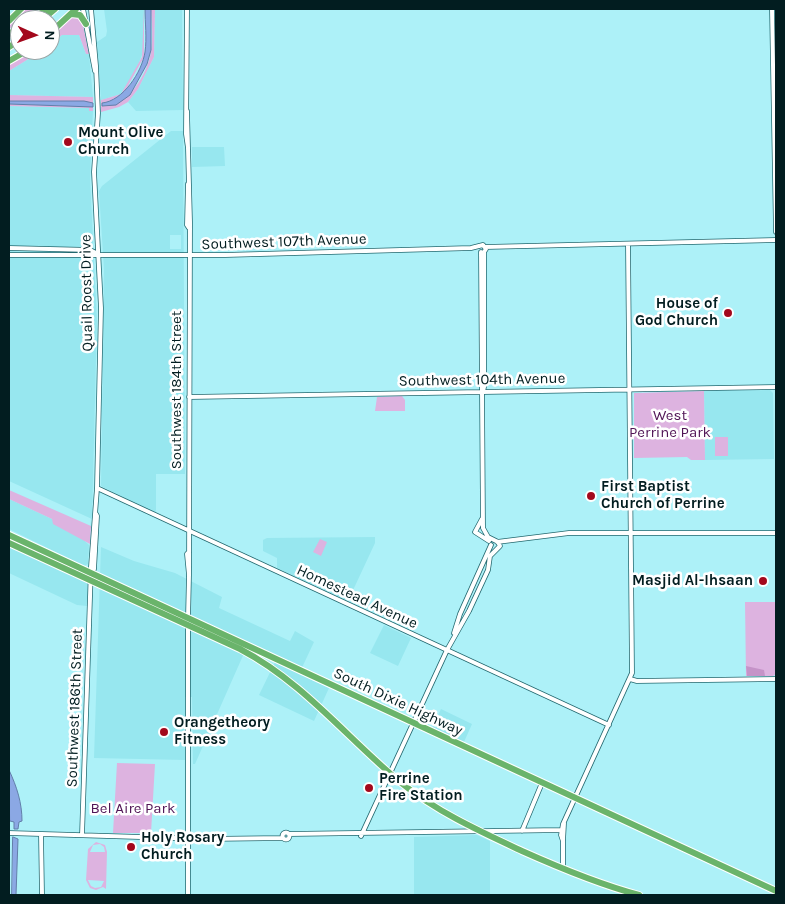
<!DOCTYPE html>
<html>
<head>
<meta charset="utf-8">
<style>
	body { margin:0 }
	#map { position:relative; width:785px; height:904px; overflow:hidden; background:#adf1f8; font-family:Karla,sans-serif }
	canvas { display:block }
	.frame { position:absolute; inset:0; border:10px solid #021d20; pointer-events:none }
	.north { position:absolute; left:10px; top:10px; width:50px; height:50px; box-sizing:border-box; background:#fff; border:1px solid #9aa5a6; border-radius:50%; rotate:92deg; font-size:14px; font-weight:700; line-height:20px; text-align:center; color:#021d20 }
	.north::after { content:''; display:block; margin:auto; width:18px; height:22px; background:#a3081c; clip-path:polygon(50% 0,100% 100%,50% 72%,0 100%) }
</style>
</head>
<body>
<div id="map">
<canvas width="785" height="904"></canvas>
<div class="frame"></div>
<div class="north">N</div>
</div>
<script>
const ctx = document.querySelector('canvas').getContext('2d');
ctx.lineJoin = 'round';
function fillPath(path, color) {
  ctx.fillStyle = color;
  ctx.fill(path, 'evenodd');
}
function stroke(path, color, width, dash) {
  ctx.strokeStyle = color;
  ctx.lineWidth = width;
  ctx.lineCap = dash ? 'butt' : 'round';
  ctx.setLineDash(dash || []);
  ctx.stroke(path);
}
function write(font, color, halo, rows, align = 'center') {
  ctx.font = font + ' Karla,sans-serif';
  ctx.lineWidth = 5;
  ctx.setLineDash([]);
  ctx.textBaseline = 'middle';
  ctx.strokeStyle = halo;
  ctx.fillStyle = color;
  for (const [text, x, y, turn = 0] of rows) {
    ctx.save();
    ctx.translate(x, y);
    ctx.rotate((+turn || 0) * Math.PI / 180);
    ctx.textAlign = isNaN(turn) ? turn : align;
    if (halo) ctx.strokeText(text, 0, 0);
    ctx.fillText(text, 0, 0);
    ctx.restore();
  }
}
fillPath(new Path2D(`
	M 104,9 L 144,9 L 144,50 L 136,70 L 121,94 L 101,100 L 97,42 L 106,36 L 107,31 Z
	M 155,9 L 182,9 L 183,110 L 136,111 L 128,102 L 138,89 L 154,57 Z
	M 62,35 L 79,35 L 86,54 L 89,54 L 93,97 L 9,95 L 9,71 L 43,50 L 50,50 L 50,45 Z
	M 9,106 L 89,108 L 89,111 L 93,111 L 90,177 L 97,320 L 92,519 L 9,481 Z
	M 171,131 L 183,131 L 185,474 L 156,474 L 156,514 L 101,486 L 104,270 L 99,191 L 102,186 ZM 170,235 L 181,235 L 181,249 L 170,249 Z
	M 192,147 L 224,147 L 225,166 L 192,167 Z
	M 770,390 L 773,393 L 774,459 L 705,460 L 704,391 Z
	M 9,499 L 52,519 L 83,539 L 89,545 L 88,564 L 84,566 L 9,529 Z
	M 375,537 L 375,543 L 348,601 L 277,568 L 277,558 L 263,551 L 263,540 L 267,538 Z
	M 9,543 L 88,581 L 87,606 L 77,605 L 9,573 Z
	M 101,547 L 134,561 L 175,573 L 222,597 L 219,608 L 290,641 L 295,631 L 314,642 L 299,674 L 329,688 L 314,721 L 259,695 L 278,656 L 249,642 L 195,764 L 193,764 L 192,697 L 185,697 L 185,760 L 94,758 Z
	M 384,625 L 411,638 L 398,666 L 370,653 Z
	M 441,709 L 472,724 L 464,742 L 432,728 Z
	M 477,835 L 490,841 L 490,895 L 414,895 L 414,837 Z`), '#97e7ef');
fillPath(new Path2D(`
	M 22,9 L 35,9 L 9,29 L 9,22 Z
	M 144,9 L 144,57 L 124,93 L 115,100 L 102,103 L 102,106 C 127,108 147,75 151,52 C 153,38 152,23 151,9 L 155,9 L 154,57 L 138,89 L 128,102 L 119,107 L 101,112 L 101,100 L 121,94 L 142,57 Z
	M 75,15 L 82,20 L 89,54 L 86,54 L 79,35 L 62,35 L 50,45 L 50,35 Z
	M 31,50 L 43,50 L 9,71 L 9,62 Z
	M 9,95 L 93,97 L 93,103 L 9,101 Z
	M 9,104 L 91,106 L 93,107 L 93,111 L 89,111 L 89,108 L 9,106 Z
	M 704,391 L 705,460 L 691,460 L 687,457 L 634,458 L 634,393 Z
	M 402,396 L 405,400 L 405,411 L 375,411 L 377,397 Z
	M 715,437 L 728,437 L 728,456 L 715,456 Z
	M 9,490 L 91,526 L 90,544 L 53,524 L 52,519 L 9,499 Z
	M 320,539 L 327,542 L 321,556 L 313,552 Z
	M 745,602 L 775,602 L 776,674 L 773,676 L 746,676 Z
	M 117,763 L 155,764 L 151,833 L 113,833 Z
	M 96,842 L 105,845 L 107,852 L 106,889 L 103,887 L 96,890 L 90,888 L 86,880 L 88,849 ZM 100,844 L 104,847 L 105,852 L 90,852 L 93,845 ZM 88,880 L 104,881 L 101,887 L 95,888 L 91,886 Z`), '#ddb3e0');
fillPath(new Path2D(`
	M 746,666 L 764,670 L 765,676 L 747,676 Z`), '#c593c8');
const water = new Path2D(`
	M 145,9 L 151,9 L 151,50 L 147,64 L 130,95 L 116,105 L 102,106 L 102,103 C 123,101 142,72 145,52 C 147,38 145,23 145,9 Z
	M 9,101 L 84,101 L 93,103 L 93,107 L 9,104 Z
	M 9,770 C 17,787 22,803 22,821 L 19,822 L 18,829 L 14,829 L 14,822 L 10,821 Z
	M 13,837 L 18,839 L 16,895 L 12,895 Z`);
fillPath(water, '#8ba8e4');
stroke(water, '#627ea9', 1);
const secondary = new Path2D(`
	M 83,9 L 95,71
	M 187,9 L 186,134 L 188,148
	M 772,9 L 776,232
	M 187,111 L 190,222 L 189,575 L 187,554 L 189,552
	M 188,184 L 187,225 L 189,228
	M 485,247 L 776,240
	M 9,248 L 90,250 L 98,254
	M 9,255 L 225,255 L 471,248 L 483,245 L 486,249 L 484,252 L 484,387 L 483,391
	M 189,397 L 776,387
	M 97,488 L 609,725
	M 482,519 L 475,532 L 489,541
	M 497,542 L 569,533 L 776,533
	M 92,574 L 94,569 L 97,516 L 96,514
	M 188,618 L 189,575
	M 454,633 L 460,614 L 491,545
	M 630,679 L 637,681 L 776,679
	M 564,823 L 563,841 L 561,835 L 563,824 L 632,673 L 628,244
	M 522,831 L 542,783
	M282.5 836a3.5 3.5 0 1 1 7 0a3.5 3.5 0 1 1-7 0Z
	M 9,833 L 206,839 L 283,838
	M 41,834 L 42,895
	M 289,834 L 561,830
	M 82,835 L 91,567 L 97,488 L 101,308 L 94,172 L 98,113 L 96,66 L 91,9
	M 361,836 L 447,650 L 469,611 L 488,570 L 490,556 L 500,546 L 498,542 L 488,537 L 483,528 L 481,252
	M 563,869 L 563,841
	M 188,895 L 188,625`);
const highway = new Path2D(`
	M 71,14 L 80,15 L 86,24
	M 31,20 L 47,9
	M 42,20 L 55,9
	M 9,21 L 21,9
	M 50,33 L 76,9
	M 9,34 L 20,27
	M 9,47 L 20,40
	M 9,61 L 28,50
	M 9,535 L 776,891
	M 9,543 L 240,649 C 303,682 346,737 400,782 C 437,812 479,831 522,851 C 560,868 598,884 639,895`);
stroke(secondary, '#23686f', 5.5);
stroke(highway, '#fff', 8);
stroke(secondary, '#fff', 4);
stroke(highway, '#6ab46b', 6);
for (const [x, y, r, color] of [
	[68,142,5,"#a3081c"],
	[728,313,5,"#a3081c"],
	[591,496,5,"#a3081c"],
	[763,581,5,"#a3081c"],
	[164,732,5,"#a3081c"],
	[369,788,5,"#a3081c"],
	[131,847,5,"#a3081c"]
]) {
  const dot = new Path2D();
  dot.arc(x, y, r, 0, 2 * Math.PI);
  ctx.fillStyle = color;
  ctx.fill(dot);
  stroke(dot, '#fff', 2);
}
write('bold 15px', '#021d20', '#fff', [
	["Mount Olive",78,133],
	["Church",78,150],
	["House of",718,304,"right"],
	["God Church",718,321,"right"],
	["First Baptist",601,487],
	["Church of Perrine",601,504],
	["Masjid Al-Ihsaan",753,581,"right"],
	["Orangetheory",174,723],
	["Fitness",174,740],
	["Perrine",379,779],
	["Fire Station",379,796],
	["Holy Rosary",141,838],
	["Church",141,855]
], 'left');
write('15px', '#021d20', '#fff', [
	["Southwest 107th Avenue",284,242,-2],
	["Quail Roost Drive",87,293,-91],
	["Southwest 104th Avenue",482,380,-1],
	["Southwest 184th Street",177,390,-90],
	["Homestead Avenue",357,597,25],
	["South Dixie Highway",398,702,25],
	["Southwest 186th Street",75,708,-88]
]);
write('15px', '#501455', '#fff', [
	["West",670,416],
	["Perrine Park",670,433],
	["Bel Aire Park",133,809]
]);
</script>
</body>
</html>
